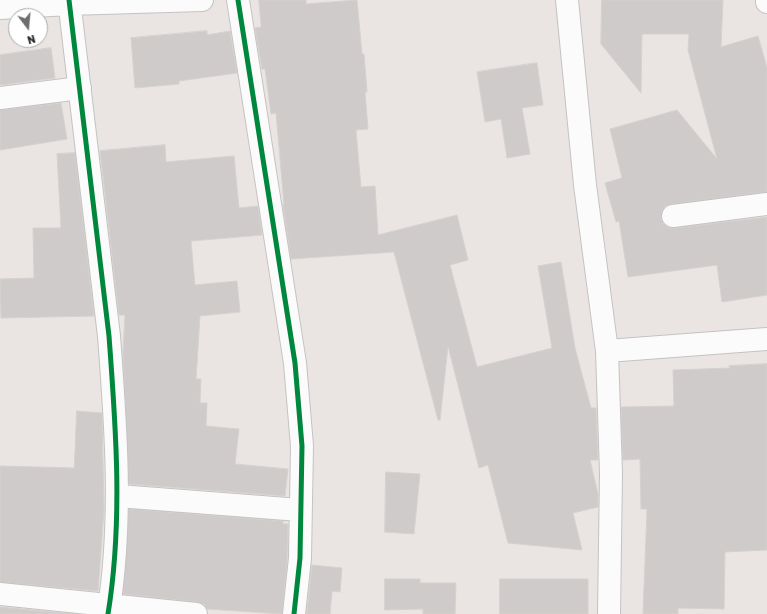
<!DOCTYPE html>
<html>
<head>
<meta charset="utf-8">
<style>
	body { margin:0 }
	#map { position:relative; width:767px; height:614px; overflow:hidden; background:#eae5e3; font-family:Rubik,sans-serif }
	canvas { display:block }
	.north { position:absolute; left:8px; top:8px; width:40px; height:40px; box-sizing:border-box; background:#fff; border:1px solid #ababab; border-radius:50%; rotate:164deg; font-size:11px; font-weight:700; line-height:16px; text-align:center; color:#2c2c2c }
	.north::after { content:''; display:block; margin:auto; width:14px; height:18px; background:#6e6d6c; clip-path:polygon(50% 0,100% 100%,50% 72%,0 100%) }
</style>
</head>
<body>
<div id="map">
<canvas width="767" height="614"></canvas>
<div class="north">N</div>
</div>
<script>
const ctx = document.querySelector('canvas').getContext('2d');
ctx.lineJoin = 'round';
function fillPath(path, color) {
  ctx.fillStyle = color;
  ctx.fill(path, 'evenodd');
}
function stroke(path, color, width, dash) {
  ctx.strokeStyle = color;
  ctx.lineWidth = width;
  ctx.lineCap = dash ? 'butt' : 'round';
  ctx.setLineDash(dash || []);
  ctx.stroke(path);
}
const building = new Path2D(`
	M 259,0 L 306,0 L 306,4 L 357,0 L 362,54 L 364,54 L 367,92 L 365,92 L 368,129 L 356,130 L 361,187 L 375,186 L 378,235 L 457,215 L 468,260 L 450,265 L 477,367 L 552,348 L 538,266 L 561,262 L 575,348 L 591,408 L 596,408 L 598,460 L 590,460 L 598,494 L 598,507 L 573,513 L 582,550 L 508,543 L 488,465 L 479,468 L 448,346 L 440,420 L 438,420 L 394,252 L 291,259 L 283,204 L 284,204 L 276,113 L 271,114 L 265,69 L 262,69 L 255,28 L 261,27 Z
	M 602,0 L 723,0 L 721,47 L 758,36 L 767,68 L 767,192 L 671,204 L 665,206 L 662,211 L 661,217 L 663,224 L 669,228 L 675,228 L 767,217 L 767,295 L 722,302 L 717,265 L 628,277 L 619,221 L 616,222 L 605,183 L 622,178 L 610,129 L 677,110 L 717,159 L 688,50 L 689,34 L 642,34 L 641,93 L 601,44 Z
	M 207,31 L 207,35 L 230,31 L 237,73 L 179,81 L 179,84 L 135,88 L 131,38 Z
	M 51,48 L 55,78 L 0,85 L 0,55 Z
	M 537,63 L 543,105 L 522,108 L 530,154 L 507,158 L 501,119 L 485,122 L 477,72 Z
	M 61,103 L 67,139 L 0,150 L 0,110 Z
	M 165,145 L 166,162 L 234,156 L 239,208 L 258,206 L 262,235 L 191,241 L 195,285 L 237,281 L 240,312 L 200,316 L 196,379 L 201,379 L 200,403 L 207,403 L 206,426 L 239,429 L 235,464 L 288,469 L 285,496 L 129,484 L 123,353 L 125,315 L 119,315 L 100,151 Z
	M 75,153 L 94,316 L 1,318 L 0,279 L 34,278 L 33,228 L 61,228 L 57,154 Z
	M 767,364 L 767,550 L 725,552 L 724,609 L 678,608 L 678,614 L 643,614 L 647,509 L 641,509 L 640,459 L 623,460 L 621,407 L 674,406 L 673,370 L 730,368 L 729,366 Z
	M 77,411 L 102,413 L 104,510 L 98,591 L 0,582 L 0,466 L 74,468 Z
	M 386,472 L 420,474 L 414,534 L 385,532 Z
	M 129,509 L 283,521 L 283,524 L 288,524 L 287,563 L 282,614 L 207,609 L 204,604 L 197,602 L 123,594 Z
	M 312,565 L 342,568 L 340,592 L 332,591 L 330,614 L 307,614 Z
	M 385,579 L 420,579 L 420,583 L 456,583 L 455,614 L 423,614 L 423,609 L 385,610 Z
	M 500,579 L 588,579 L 588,614 L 500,614 Z
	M 0,607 L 73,614 L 0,614 Z`);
fillPath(building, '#cfcbca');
stroke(building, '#d5d1cf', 1);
const minor = new Path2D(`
	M 69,0 L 109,336 C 116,428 123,522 108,614
	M 238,0 L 295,363 L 302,446 L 300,558 L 294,614
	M 567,0 L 585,185 L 607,351 L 611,473 L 609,614
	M 767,0 L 767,2
	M 0,8 L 69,4 L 202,0
	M 0,98 L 80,88
	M 673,216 L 767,204
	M 607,351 L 767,339
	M 118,496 L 300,510
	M 0,594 L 196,614`);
stroke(minor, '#c4c2c3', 24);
stroke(minor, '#fcfbfb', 22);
stroke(new Path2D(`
	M 69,0 L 109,336 C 116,428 123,522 108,614
	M 238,0 L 295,363 L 302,446 L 300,558 L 294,614`), '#00873e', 5);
</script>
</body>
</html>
